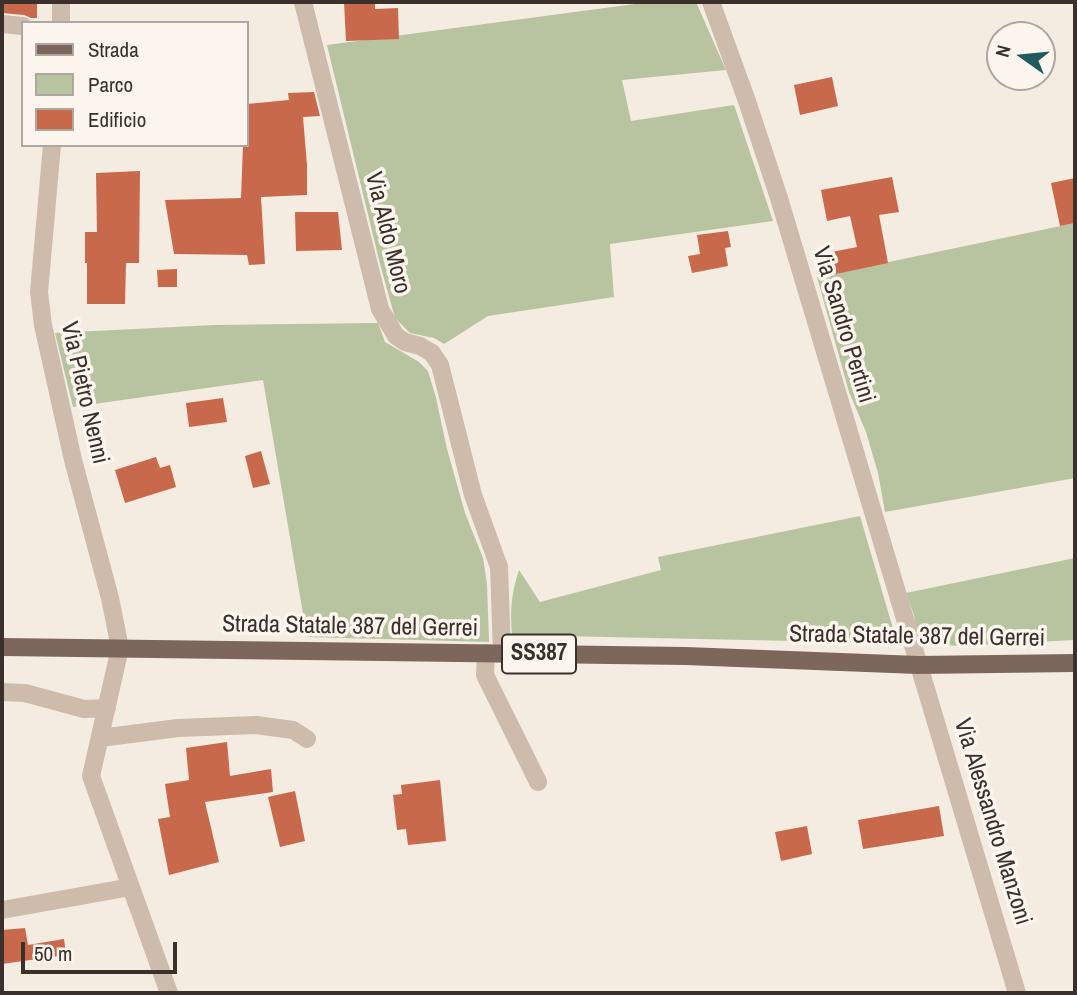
<!DOCTYPE html>
<html>
<head>
<meta charset="utf-8">
<style>
	body { margin:0 }
	#map { position:relative; width:1077px; height:995px; overflow:hidden; background:#f4ebe1; font-family:"Archivo Narrow",sans-serif }
	canvas { display:block }
	.frame { position:absolute; inset:0; border:4px solid #3b302b; pointer-events:none }
	.legend { position:absolute; left:21px; top:21px; width:228px; height:126px; box-sizing:border-box; background:#fbf5ee; border:2px solid #aea6a0; margin:0; padding:9px 12px; list-style:none; font-size:21px; color:#3b302b }
	.legend li { display:flex; align-items:center; gap:14px; height:35px }
	.legend b { width:35px; border:2px solid #aea6a0 }
	.north { position:absolute; left:986px; top:21px; width:70px; height:70px; box-sizing:border-box; background:#fbf5ee; border:2px solid #aea6a0; border-radius:50%; rotate:285deg; font-size:19px; font-weight:700; line-height:28px; text-align:center; color:#3b302b }
	.north::after { content:''; display:block; margin:auto; width:24px; height:32px; background:#1f5a5e; clip-path:polygon(50% 0,100% 100%,50% 72%,0 100%) }
	.scale { position:absolute; left:21px; top:942px; width:156px; height:32px; box-sizing:border-box; border:4px solid #3b302b; border-top:0; padding-left:9px; font-size:21px; line-height:24px; white-space:nowrap; color:#3b302b; -webkit-text-stroke:5px #fbf5ee; paint-order:stroke }
</style>
</head>
<body>
<div id="map">
<canvas width="1077" height="995"></canvas>
<div class="frame"></div>
<ul class="legend">
<li><b style="height:9px;background:#7d675c"></b>Strada</li>
<li><b style="height:19px;background:#b8c4a0"></b>Parco</li>
<li><b style="height:19px;background:#c8694b"></b>Edificio</li>
</ul>
<div class="north">N</div>
<div class="scale">50 m</div>
</div>
<script>
const ctx = document.querySelector('canvas').getContext('2d');
ctx.lineJoin = 'round';
function fillPath(path, color) {
  ctx.fillStyle = color;
  ctx.fill(path, 'evenodd');
}
function stroke(path, color, width, dash) {
  ctx.strokeStyle = color;
  ctx.lineWidth = width;
  ctx.lineCap = dash ? 'butt' : 'round';
  ctx.setLineDash(dash || []);
  ctx.stroke(path);
}
function write(font, color, halo, rows, align = 'center') {
  ctx.font = font + ' "Archivo Narrow",sans-serif';
  ctx.lineWidth = 7;
  ctx.setLineDash([]);
  ctx.textBaseline = 'middle';
  ctx.strokeStyle = halo;
  ctx.fillStyle = color;
  for (const [text, x, y, turn = 0] of rows) {
    ctx.save();
    ctx.translate(x, y);
    ctx.rotate((+turn || 0) * Math.PI / 180);
    ctx.textAlign = isNaN(turn) ? turn : align;
    if (halo) ctx.strokeText(text, 0, 0);
    ctx.fillText(text, 0, 0);
    ctx.restore();
  }
}
fillPath(new Path2D(`
	M 650,2 L 696,2 L 726,70 L 622,80 L 631,121 L 734,105 L 773,221 L 610,244 L 614,297 L 488,316 L 444,344 L 434,338 L 410,333 L 395,318 L 380,264 L 327,45 Z
	M 1075,223 L 1075,478 L 885,512 L 878,473 L 866,432 L 849,392 L 817,277 Z
	M 378,323 L 385,342 L 419,362 L 428,371 L 436,398 L 447,449 L 465,513 L 483,558 L 487,584 L 489,642 L 307,637 L 263,380 L 73,407 L 55,333 L 214,325 Z
	M 860,516 L 894,632 L 888,643 L 512,635 C 510,611 511,594 519,570 L 540,602 L 661,570 L 658,557 Z
	M 1075,558 L 1075,640 L 958,646 L 934,644 L 919,640 L 916,634 L 914,615 L 906,593 Z`), '#b8c4a0');
fillPath(new Path2D(`
	M 2,2 L 37,2 L 37,18 L 31,18 L 24,15 L 2,13 Z
	M 344,2 L 375,2 L 375,9 L 398,8 L 399,39 L 346,41 Z
	M 832,77 L 838,106 L 800,115 L 794,85 Z
	M 314,92 L 320,116 L 303,117 L 307,165 L 307,195 L 261,197 L 265,264 L 249,265 L 247,255 L 174,254 L 165,200 L 241,198 L 243,145 L 247,145 L 247,104 L 289,100 L 288,93 Z
	M 140,171 L 139,263 L 126,263 L 125,304 L 87,304 L 87,263 L 85,263 L 85,232 L 97,232 L 96,173 Z
	M 892,177 L 899,212 L 879,215 L 888,263 L 836,274 L 832,252 L 857,247 L 850,216 L 827,221 L 821,190 Z
	M 1075,178 L 1075,223 L 1060,226 L 1051,183 Z
	M 295,212 L 338,212 L 342,250 L 296,251 Z
	M 728,231 L 731,247 L 725,248 L 728,266 L 692,273 L 688,256 L 700,254 L 697,235 Z
	M 177,269 L 177,287 L 158,287 L 157,270 Z
	M 223,398 L 227,422 L 189,427 L 186,403 Z
	M 261,451 L 270,484 L 253,488 L 245,456 Z
	M 156,457 L 160,468 L 170,465 L 176,487 L 125,503 L 115,470 Z
	M 227,742 L 230,776 L 271,769 L 273,792 L 205,802 L 219,862 L 169,875 L 158,819 L 170,817 L 165,784 L 189,780 L 186,748 Z
	M 440,780 L 446,841 L 408,845 L 406,829 L 397,830 L 393,795 L 402,794 L 401,785 Z
	M 295,791 L 305,841 L 280,847 L 268,797 Z
	M 939,806 L 944,836 L 863,849 L 858,820 Z
	M 807,826 L 812,854 L 781,861 L 775,832 Z
	M 25,928 L 28,945 L 64,939 L 66,955 L 2,964 L 2,930 Z`), '#c8694b');
stroke(new Path2D(`
	M 61,2 L 61,23
	M 303,2 L 380,309 L 396,336 L 405,342 L 420,346 L 432,353 L 440,365 L 473,495 L 499,567 L 502,653
	M 711,2 L 747,101 L 779,198 L 1017,993
	M 2,24 L 23,26
	M 52,145 L 39,292 L 43,325 L 73,460 L 110,598 L 120,648 L 91,776 L 169,993
	M 486,653 L 485,675 L 538,782
	M 2,692 L 25,693 L 84,709 L 107,708
	M 100,738 L 178,728 L 256,725 L 293,730 L 307,739
	M 2,910 L 131,887`), '#cdbbac', 18);
stroke(new Path2D(`
	M 2,647 L 686,656 L 918,665 L 1075,663`), '#7d675c', 18);
for (const [x, y, w] of [
	[539,654,74]
]) {
  const box = new Path2D();
  box.roundRect(x - w / 2, y - 19.5, w, 39, 5);
  ctx.fillStyle = '#fbf5ee';
  ctx.fill(box);
  stroke(box, '#3b302b', 2);
}
write('bold 23px', '#3b302b', null, [
	["SS387",539,654]
]);
write('24px', '#3b302b', '#fbf5ee', [
	["Via Aldo Moro",387,233,76],
	["Via Sandro Pertini",843,325,73],
	["Via Pietro Nenni",84,393,77],
	["Strada Statale 387 del Gerrei",350,627,1],
	["Strada Statale 387 del Gerrei",917,637,1],
	["Via Alessandro Manzoni",992,822,73]
]);
</script>
</body>
</html>
